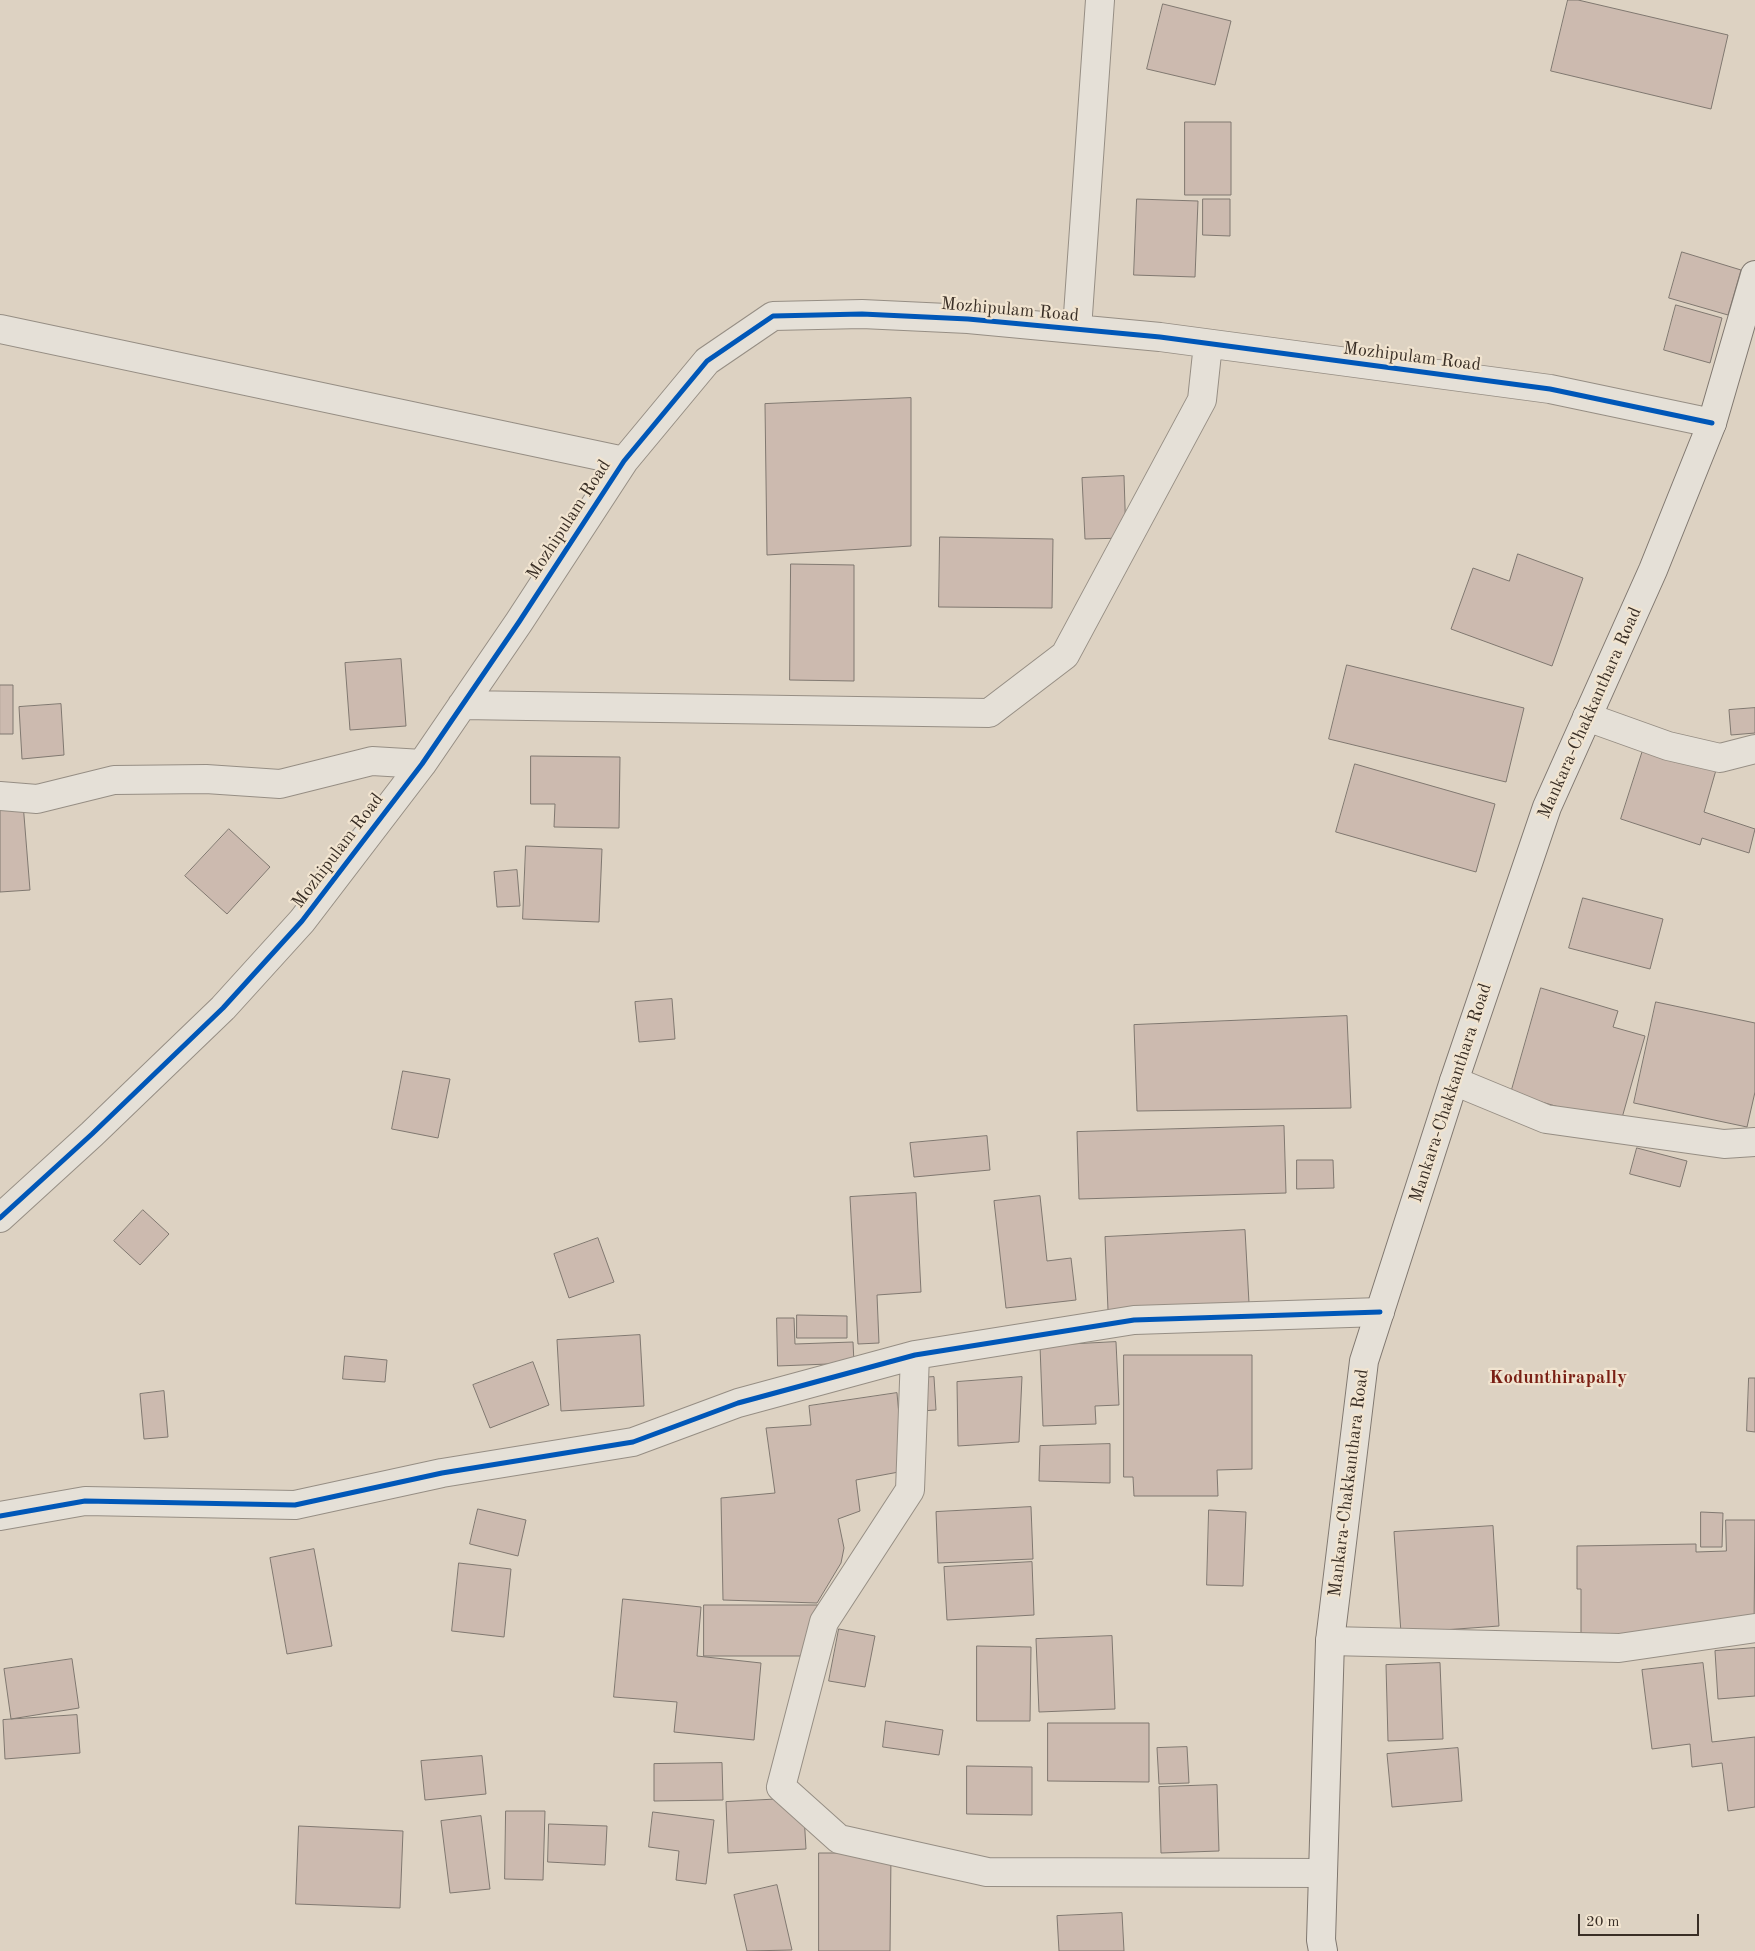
<!DOCTYPE html>
<html>
<head>
<meta charset="utf-8">
<style>
	body { margin:0 }
	#map { position:relative; width:1755px; height:1951px; overflow:hidden; background:#ddd2c2; font-family:"Old Standard TT",serif }
	canvas { display:block }
	.scale { position:absolute; left:1578px; top:1914px; width:121px; height:22px; box-sizing:border-box; border:2px solid #392e25; border-top:0; padding-left:6px; font-size:15px; line-height:18px; white-space:nowrap; color:#392e25; -webkit-text-stroke:4px #f1e4d0; paint-order:stroke }
</style>
</head>
<body>
<div id="map">
<canvas width="1755" height="1951"></canvas>
<div class="scale">20 m</div>
</div>
<script>
const ctx = document.querySelector('canvas').getContext('2d');
ctx.lineJoin = 'round';
function fillPath(path, color) {
  ctx.fillStyle = color;
  ctx.fill(path, 'evenodd');
}
function stroke(path, color, width, dash) {
  ctx.strokeStyle = color;
  ctx.lineWidth = width;
  ctx.lineCap = dash ? 'butt' : 'round';
  ctx.setLineDash(dash || []);
  ctx.stroke(path);
}
function write(font, color, halo, rows, align = 'center') {
  ctx.font = font + ' "Old Standard TT",serif';
  ctx.lineWidth = 4.5;
  ctx.setLineDash([]);
  ctx.textBaseline = 'middle';
  ctx.strokeStyle = halo;
  ctx.fillStyle = color;
  for (const [text, x, y, turn = 0] of rows) {
    ctx.save();
    ctx.translate(x, y);
    ctx.rotate((+turn || 0) * Math.PI / 180);
    ctx.textAlign = isNaN(turn) ? turn : align;
    if (halo) ctx.strokeText(text, 0, 0);
    ctx.fillText(text, 0, 0);
    ctx.restore();
  }
}
const building = new Path2D(`
	M 1568,0 L 1578,0 L 1728,35 L 1711,109 L 1551,71 Z
	M 1163,4 L 1231,21 L 1215,85 L 1147,69 Z
	M 1185,122 L 1231,122 L 1231,195 L 1185,195 Z
	M 1137,199 L 1198,201 L 1195,277 L 1134,275 Z
	M 1203,199 L 1230,199 L 1230,236 L 1203,235 Z
	M 1682,252 L 1741,270 L 1728,315 L 1669,298 Z
	M 1676,305 L 1722,318 L 1710,363 L 1664,350 Z
	M 911,398 L 911,546 L 767,555 L 765,404 Z
	M 1124,476 L 1126,538 L 1085,539 L 1082,478 Z
	M 940,537 L 1053,539 L 1052,608 L 939,607 Z
	M 1518,554 L 1583,578 L 1552,666 L 1451,629 L 1473,568 L 1509,581 Z
	M 791,564 L 854,565 L 854,681 L 790,680 Z
	M 401,659 L 406,726 L 350,730 L 345,663 Z
	M 1347,665 L 1524,708 L 1506,782 L 1329,739 Z
	M 0,685 L 13,685 L 13,734 L 0,734 Z
	M 61,704 L 64,755 L 22,759 L 19,707 Z
	M 1755,708 L 1755,733 L 1731,735 L 1729,710 Z
	M 1644,747 L 1716,770 L 1704,812 L 1755,829 L 1749,853 L 1702,838 L 1700,845 L 1621,819 Z
	M 531,756 L 620,757 L 619,828 L 554,827 L 555,804 L 531,804 Z
	M 1355,764 L 1495,804 L 1476,872 L 1336,832 Z
	M 23,803 L 30,890 L 0,892 L 0,805 Z
	M 229,829 L 270,867 L 227,914 L 185,876 Z
	M 526,846 L 602,849 L 599,922 L 523,919 Z
	M 517,870 L 520,906 L 497,907 L 494,872 Z
	M 1583,898 L 1663,919 L 1650,969 L 1569,948 Z
	M 1541,988 L 1618,1011 L 1613,1027 L 1645,1036 L 1620,1125 L 1511,1093 Z
	M 672,999 L 675,1039 L 639,1042 L 635,1002 Z
	M 1656,1002 L 1755,1023 L 1755,1092 L 1747,1127 L 1634,1103 Z
	M 1347,1016 L 1351,1108 L 1137,1111 L 1134,1025 Z
	M 403,1071 L 450,1079 L 438,1138 L 392,1129 Z
	M 1284,1126 L 1286,1193 L 1079,1199 L 1077,1132 Z
	M 987,1136 L 990,1170 L 914,1177 L 910,1143 Z
	M 1637,1148 L 1687,1161 L 1680,1187 L 1630,1174 Z
	M 1297,1160 L 1333,1160 L 1334,1188 L 1297,1189 Z
	M 916,1193 L 921,1292 L 877,1295 L 879,1343 L 858,1344 L 850,1197 Z
	M 1040,1196 L 1047,1261 L 1071,1258 L 1076,1300 L 1006,1308 L 994,1201 Z
	M 143,1210 L 169,1234 L 140,1265 L 114,1241 Z
	M 1245,1230 L 1249,1303 L 1108,1310 L 1105,1237 Z
	M 598,1238 L 614,1282 L 569,1298 L 554,1254 Z
	M 797,1315 L 847,1316 L 847,1338 L 797,1338 Z
	M 777,1318 L 794,1318 L 795,1344 L 853,1342 L 854,1363 L 778,1366 Z
	M 640,1335 L 644,1406 L 561,1411 L 557,1340 Z
	M 1116,1342 L 1119,1405 L 1095,1406 L 1096,1424 L 1043,1426 L 1040,1346 Z
	M 1124,1355 L 1252,1355 L 1252,1469 L 1217,1470 L 1218,1496 L 1134,1496 L 1133,1477 L 1124,1477 Z
	M 345,1356 L 387,1360 L 385,1382 L 343,1379 Z
	M 533,1362 L 549,1405 L 490,1428 L 473,1385 Z
	M 934,1377 L 936,1410 L 920,1411 L 918,1378 Z
	M 1022,1377 L 1019,1442 L 958,1446 L 957,1382 Z
	M 1749,1378 L 1755,1378 L 1755,1432 L 1747,1431 Z
	M 164,1391 L 168,1437 L 144,1439 L 140,1394 Z
	M 897,1393 L 904,1471 L 856,1480 L 860,1511 L 838,1519 L 844,1548 L 841,1563 L 817,1603 L 723,1600 L 721,1498 L 775,1493 L 766,1428 L 811,1425 L 809,1406 Z
	M 1110,1444 L 1110,1483 L 1039,1481 L 1040,1446 Z
	M 1031,1507 L 1033,1559 L 938,1563 L 936,1512 Z
	M 478,1509 L 526,1520 L 518,1556 L 470,1544 Z
	M 1209,1510 L 1246,1512 L 1243,1586 L 1207,1585 Z
	M 1701,1512 L 1723,1513 L 1722,1547 L 1701,1547 Z
	M 1726,1520 L 1755,1520 L 1754,1633 L 1581,1635 L 1581,1589 L 1577,1589 L 1577,1546 L 1696,1544 L 1696,1552 L 1726,1551 Z
	M 1493,1526 L 1499,1626 L 1401,1633 L 1394,1532 Z
	M 314,1549 L 332,1646 L 287,1654 L 270,1558 Z
	M 1032,1562 L 1034,1615 L 947,1620 L 944,1567 Z
	M 459,1563 L 511,1569 L 504,1637 L 452,1631 Z
	M 623,1599 L 701,1607 L 697,1656 L 761,1663 L 754,1740 L 674,1732 L 677,1702 L 614,1697 Z
	M 704,1605 L 819,1605 L 819,1656 L 704,1656 Z
	M 839,1629 L 875,1636 L 865,1687 L 829,1681 Z
	M 1112,1636 L 1115,1709 L 1039,1712 L 1036,1639 Z
	M 977,1646 L 1031,1647 L 1030,1721 L 977,1721 Z
	M 1755,1648 L 1755,1696 L 1718,1699 L 1715,1651 Z
	M 72,1659 L 79,1708 L 11,1719 L 4,1669 Z
	M 1440,1663 L 1443,1739 L 1388,1741 L 1386,1665 Z
	M 1703,1663 L 1712,1742 L 1755,1737 L 1755,1807 L 1728,1811 L 1722,1763 L 1692,1767 L 1690,1744 L 1652,1749 L 1642,1670 Z
	M 77,1715 L 80,1753 L 5,1759 L 3,1720 Z
	M 886,1721 L 943,1730 L 939,1755 L 883,1747 Z
	M 1048,1723 L 1149,1723 L 1149,1782 L 1048,1781 Z
	M 1187,1747 L 1189,1783 L 1159,1784 L 1157,1748 Z
	M 1458,1748 L 1462,1801 L 1392,1807 L 1387,1754 Z
	M 482,1756 L 486,1794 L 425,1800 L 421,1761 Z
	M 722,1763 L 723,1800 L 654,1801 L 654,1764 Z
	M 967,1766 L 1032,1767 L 1032,1815 L 967,1814 Z
	M 1217,1785 L 1219,1851 L 1161,1853 L 1159,1787 Z
	M 803,1798 L 806,1849 L 728,1853 L 726,1802 Z
	M 506,1811 L 545,1811 L 543,1880 L 505,1879 Z
	M 653,1812 L 714,1820 L 706,1884 L 676,1880 L 679,1851 L 649,1847 Z
	M 481,1816 L 490,1889 L 450,1893 L 441,1821 Z
	M 549,1824 L 607,1826 L 605,1865 L 548,1862 Z
	M 299,1826 L 403,1831 L 400,1908 L 296,1904 Z
	M 819,1853 L 891,1853 L 890,1951 L 819,1951 Z
	M 777,1885 L 792,1950 L 747,1951 L 734,1895 Z
	M 1122,1913 L 1124,1951 L 1059,1951 L 1057,1916 Z`);
fillPath(building, '#ccbaaf');
stroke(building, '#807870', 1);
const street = new Path2D(`
	M 0,329 L 624,461
	M 1077,329 L 1100,0
	M 462,705 L 989,713 L 1065,655 L 1202,400 L 1208,344
	M 1587,717 L 1668,746 L 1720,758 L 1755,749
	M 0,796 L 37,799 L 114,780 L 206,779 L 280,784 L 372,761 L 422,764
	M 1454,1081 L 1546,1119 L 1724,1144 L 1755,1142
	M 0,1218 L 92,1134 L 223,1008 L 302,921 L 422,764 L 519,622 L 624,461 L 707,361 L 773,316 L 862,314 L 968,319 L 1160,337 L 1550,389 L 1712,423
	M 915,1355 L 910,1490 L 824,1622 L 781,1787 L 839,1839 L 987,1872 L 1323,1873
	M 0,1516 L 85,1501 L 295,1505 L 442,1473 L 633,1442 L 738,1403 L 915,1355 L 1134,1320 L 1380,1312
	M 1330,1641 L 1619,1648 L 1755,1628`);
const secondary = new Path2D(`
	M 1323,1951 L 1321,1940 L 1330,1641 L 1364,1361 L 1454,1081 L 1547,807 L 1653,570 L 1712,423 L 1755,275`);
stroke(street, '#968e84', 30);
stroke(secondary, '#807870', 30);
stroke(street, '#e5e0d7', 28);
stroke(secondary, '#e5e0d7', 28);
stroke(new Path2D(`
	M 0,1218 L 92,1134 L 223,1008 L 302,921 L 422,764 L 519,622 L 624,461 L 707,361 L 773,316 L 862,314 L 968,319 L 1160,337 L 1550,389 L 1712,423
	M 0,1516 L 85,1501 L 295,1505 L 442,1473 L 633,1442 L 738,1403 L 915,1355 L 1134,1320 L 1380,1312`), '#0057b8', 5);
write('18px', '#392e25', '#f1e4d0', [
	["Mozhipulam Road",1010,310,5],
	["Mozhipulam Road",1412,357,7],
	["Mozhipulam Road",569,520,-57],
	["Mankara-Chakkanthara Road",1590,713,-66],
	["Mozhipulam Road",338,851,-53],
	["Mankara-Chakkanthara Road",1451,1093,-72],
	["Mankara-Chakkanthara Road",1349,1483,-83]
]);
write('bold 19px', '#7a1f14', '#f1e4d0', [
	["Kodunthirapally",1558,1378]
]);
</script>
</body>
</html>
